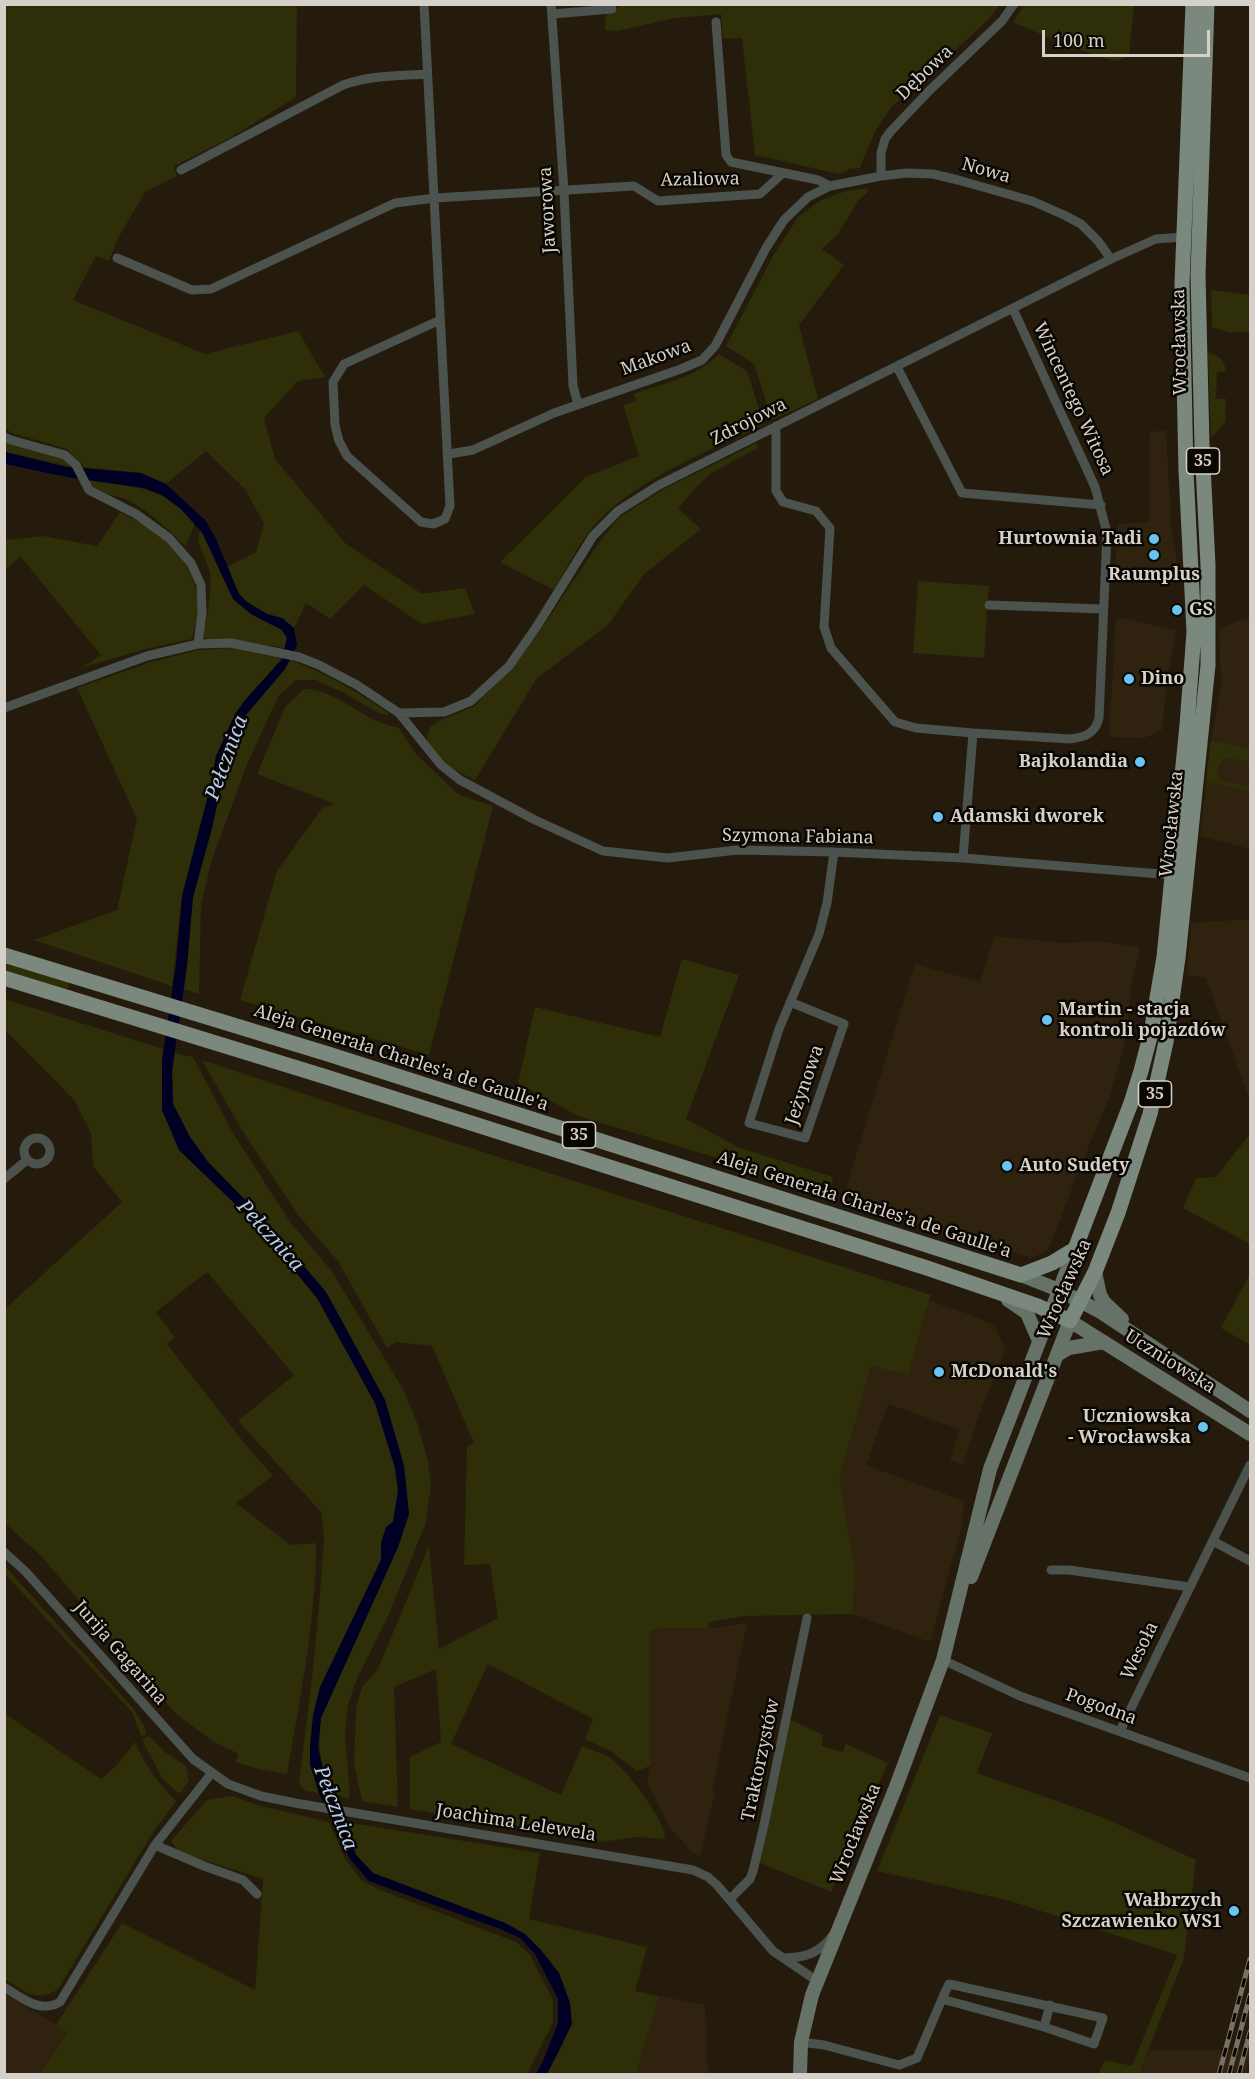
<!DOCTYPE html>
<html>
<head>
<meta charset="utf-8">
<style>
	body { margin:0 }
	#map { position:relative; width:1255px; height:2079px; overflow:hidden; background:#241b0d; font-family:"Noto Serif",serif }
	canvas { display:block }
	.frame { position:absolute; inset:0; border:6px solid #d6d1c8; pointer-events:none }
	.scale { position:absolute; left:1042px; top:30px; width:168px; height:27px; box-sizing:border-box; border:3px solid #d6d1c8; border-top:0; padding-left:8px; font-size:18px; line-height:21px; white-space:nowrap; color:#d6d1c8; -webkit-text-stroke:4px #0a0703; paint-order:stroke }
</style>
</head>
<body>
<div id="map">
<canvas width="1255" height="2079"></canvas>
<div class="frame"></div>
<div class="scale">100 m</div>
</div>
<script>
const ctx = document.querySelector('canvas').getContext('2d');
ctx.lineJoin = 'round';
function fillPath(path, color) {
  ctx.fillStyle = color;
  ctx.fill(path, 'evenodd');
}
function stroke(path, color, width, dash) {
  ctx.strokeStyle = color;
  ctx.lineWidth = width;
  ctx.lineCap = dash ? 'butt' : 'round';
  ctx.setLineDash(dash || []);
  ctx.stroke(path);
}
function write(font, color, halo, rows, align = 'center') {
  ctx.font = font + ' "Noto Serif",serif';
  ctx.lineWidth = 5;
  ctx.setLineDash([]);
  ctx.textBaseline = 'middle';
  ctx.strokeStyle = halo;
  ctx.fillStyle = color;
  for (const [text, x, y, turn = 0] of rows) {
    ctx.save();
    ctx.translate(x, y);
    ctx.rotate((+turn || 0) * Math.PI / 180);
    ctx.textAlign = isNaN(turn) ? turn : align;
    if (halo) ctx.strokeText(text, 0, 0);
    ctx.fillText(text, 0, 0);
    ctx.restore();
  }
}
fillPath(new Path2D(`
	M 1166,430 L 1171,523 L 1179,578 L 1114,577 L 1118,524 L 1149,522 L 1150,432 Z
	M 1116,617 L 1176,630 L 1167,682 L 1162,730 L 1144,738 L 1109,737 Z
	M 1241,619 L 1250,621 L 1250,849 L 1200,836 L 1211,740 L 1221,684 L 1219,630 Z
	M 1250,919 L 1250,1101 L 1206,978 L 1187,975 L 1191,923 Z
	M 994,936 L 1063,943 L 1097,941 L 1140,947 L 1132,980 L 1125,1041 L 1110,1096 L 1080,1167 L 1048,1250 L 1032,1258 L 842,1201 L 915,964 L 980,982 Z
	M 930,1301 L 974,1316 L 995,1326 L 1005,1350 L 977,1420 L 963,1465 L 950,1460 L 959,1429 L 888,1404 L 866,1465 L 964,1501 L 962,1525 L 930,1642 L 853,1614 L 855,1597 L 839,1480 L 871,1366 L 908,1374 Z
	M 747,1623 L 712,1791 L 715,1792 L 700,1856 L 693,1853 L 670,1828 L 647,1781 L 650,1766 L 650,1635 L 657,1628 L 715,1628 Z
	M 4,1994 L 67,2031 L 40,2074 L 5,2074 Z
	M 659,1996 L 705,2005 L 708,2074 L 636,2074 Z
	M 1149,2050 L 1250,2050 L 1250,2058 L 1246,2074 L 1139,2074 Z`), '#2f230f');
fillPath(new Path2D(`
	M 5,5 L 297,5 L 296,97 L 230,138 L 174,166 L 177,176 L 145,192 L 117,240 L 109,261 L 96,256 L 73,300 L 205,354 L 298,331 L 325,377 L 298,381 L 264,418 L 275,459 L 345,543 L 422,594 L 465,588 L 475,614 L 422,624 L 364,585 L 330,619 L 306,603 L 294,628 L 282,618 L 267,614 L 247,602 L 239,594 L 227,567 L 256,552 L 264,524 L 245,489 L 206,451 L 166,484 L 141,473 L 84,467 L 67,449 L 15,434 L 5,429 Z
	M 620,5 L 1000,5 L 988,20 L 911,91 L 892,106 L 875,131 L 860,168 L 849,169 L 839,174 L 755,155 L 742,38 L 723,39 L 721,14 L 675,18 L 617,31 L 605,30 L 606,15 L 617,9 Z
	M 1024,5 L 1134,5 L 1129,56 L 1117,61 L 1107,59 L 1061,43 L 1013,22 Z
	M 868,188 L 867,193 L 858,201 L 838,234 L 822,249 L 844,265 L 799,325 L 818,399 L 772,420 L 754,364 L 726,346 L 773,256 L 798,217 L 821,200 L 846,191 Z
	M 1211,290 L 1250,295 L 1250,332 L 1228,332 L 1212,327 Z
	M 1208,353 C 1220,355 1224,360 1226,371 L 1217,372 L 1216,399 L 1226,399 L 1225,422 L 1211,438 Z
	M 719,354 L 747,371 L 764,424 C 708,452 624,483 587,535 C 574,552 565,572 554,590 L 500,562 L 586,477 L 639,456 L 623,405 L 636,401 L 634,394 C 666,382 694,379 719,354 Z
	M 5,441 L 62,458 L 74,467 L 5,452 Z
	M 757,443 L 758,448 L 713,472 L 696,487 L 678,509 L 701,529 L 644,574 L 608,625 L 537,678 L 475,780 L 445,765 L 426,742 L 430,727 L 441,720 L 473,707 L 510,670 L 541,629 L 603,537 L 620,517 L 662,490 Z
	M 88,480 C 138,489 158,483 195,523 L 186,546 C 169,531 150,512 130,501 C 115,494 97,495 88,480 Z
	M 120,512 C 161,532 200,561 198,612 C 197,621 194,630 192,639 L 145,649 L 81,668 L 101,655 L 20,556 L 5,571 L 5,540 L 43,536 L 97,546 Z
	M 200,529 L 233,599 L 251,614 L 282,630 L 287,638 L 285,648 L 233,640 L 207,641 L 203,635 C 207,616 212,593 210,574 C 207,556 195,547 200,529 Z
	M 918,581 L 989,586 L 984,658 L 913,653 Z
	M 234,648 L 282,659 L 246,699 L 235,714 L 216,756 L 211,784 L 182,896 L 172,986 L 34,940 L 117,910 L 137,819 L 77,688 L 151,662 L 199,650 Z
	M 290,660 C 326,673 357,692 389,713 L 387,715 L 379,713 L 344,693 L 316,680 L 296,680 L 279,695 L 248,762 L 211,862 L 201,905 L 199,994 L 184,989 L 193,897 L 212,828 L 228,754 L 245,716 L 285,669 Z
	M 304,689 C 332,689 352,710 377,721 C 384,724 392,726 399,728 L 416,754 L 459,795 L 493,806 L 429,1055 L 240,1000 L 277,871 L 322,808 L 335,804 L 257,774 L 285,707 Z
	M 1211,740 L 1250,749 L 1250,762 L 1224,757 L 1217,770 L 1219,780 L 1250,787 L 1250,791 L 1206,782 Z
	M 682,959 L 739,975 L 686,1119 L 740,1148 L 833,1177 L 830,1192 L 578,1116 L 518,1083 L 535,1007 L 660,1037 Z
	M 4,961 L 70,981 L 67,990 L 5,971 Z
	M 5,999 L 163,1049 L 162,1061 L 179,1150 L 257,1225 L 317,1298 L 375,1403 L 395,1468 L 398,1491 L 393,1522 C 381,1532 381,1545 381,1560 L 320,1687 L 310,1764 L 319,1793 L 305,1791 L 299,1783 L 314,1661 L 321,1581 L 324,1537 L 321,1512 L 238,1421 L 294,1375 L 207,1272 L 156,1312 L 175,1338 L 167,1344 L 246,1445 L 273,1476 L 236,1503 L 291,1545 L 316,1543 C 316,1621 300,1697 287,1774 L 259,1769 L 235,1762 L 239,1754 L 214,1742 L 176,1714 L 42,1557 L 5,1523 L 5,1309 L 122,1202 L 93,1166 L 91,1133 L 74,1100 L 5,1030 Z
	M 175,1053 L 193,1057 L 233,1133 L 290,1222 L 331,1270 L 403,1389 L 418,1425 L 428,1462 L 431,1485 L 425,1525 L 389,1614 L 356,1681 L 348,1705 L 345,1735 L 350,1795 L 349,1799 L 333,1794 C 319,1767 318,1748 321,1718 L 398,1547 L 409,1514 L 404,1466 L 385,1400 L 326,1292 L 260,1215 L 208,1162 L 190,1137 L 173,1104 L 172,1071 Z
	M 202,1060 L 364,1114 L 931,1295 L 908,1375 L 871,1366 L 839,1480 L 855,1569 L 853,1614 L 744,1616 L 709,1622 L 708,1628 L 658,1628 L 651,1632 L 650,1635 L 650,1766 L 637,1771 L 612,1752 L 585,1739 L 593,1719 L 488,1664 L 451,1744 L 561,1795 L 582,1746 C 591,1750 604,1753 612,1759 C 626,1770 667,1822 665,1839 L 638,1837 L 601,1842 L 410,1809 L 410,1757 L 441,1742 L 436,1669 L 394,1687 L 398,1807 L 362,1801 L 354,1764 L 356,1708 L 362,1687 L 378,1669 L 429,1546 L 439,1649 L 498,1618 L 490,1564 L 464,1565 L 467,1447 L 474,1443 L 432,1346 L 396,1342 L 387,1348 L 338,1261 L 299,1216 L 240,1127 Z
	M 1250,1134 L 1250,1244 L 1183,1208 L 1196,1178 L 1216,1177 Z
	M 1250,1274 L 1250,1345 L 1221,1328 Z
	M 4,1565 L 133,1708 L 145,1728 L 146,1734 L 141,1736 L 132,1712 L 5,1574 Z
	M 5,1714 L 101,1779 L 118,1764 L 135,1742 C 144,1764 159,1784 176,1801 L 152,1834 L 58,1989 C 37,2004 23,1990 5,1979 Z
	M 940,1715 L 992,1733 L 977,1773 L 1102,1817 L 1196,1860 L 1184,1958 L 1139,2074 L 1098,2074 L 1105,2060 L 1132,2066 L 1177,1955 L 1007,1900 L 877,1871 Z
	M 789,1719 L 823,1735 L 821,1746 L 843,1752 L 846,1744 L 888,1763 L 831,1892 L 758,1862 Z
	M 149,1736 L 165,1752 L 186,1766 L 189,1781 L 179,1794 L 162,1778 L 142,1740 Z
	M 232,1796 L 261,1806 L 329,1822 L 346,1860 L 361,1880 L 380,1890 L 516,1942 L 530,1955 L 553,2000 L 553,2022 L 527,2074 L 40,2074 L 67,2032 L 56,2025 L 122,1923 L 255,1990 L 263,1879 L 179,1852 L 171,1841 L 207,1800 Z
	M 345,1822 L 540,1853 L 529,1919 L 647,1947 L 635,1991 L 659,1996 L 636,2074 L 547,2074 L 563,2044 L 570,2003 L 559,1973 L 540,1949 L 525,1934 L 505,1923 L 373,1873 L 356,1855 Z`), '#2e2e08');
fillPath(new Path2D(`
	M 5,452 L 66,467 L 141,473 L 166,484 L 206,521 L 216,539 L 239,594 L 247,602 L 267,614 L 282,618 L 294,628 L 297,645 L 285,669 L 245,716 L 228,754 L 212,828 L 193,897 L 187,966 L 172,1071 L 173,1104 L 190,1137 L 208,1162 L 260,1215 L 326,1292 L 385,1400 L 404,1466 L 409,1514 L 398,1547 L 321,1718 L 318,1748 L 326,1781 L 345,1822 L 356,1855 L 373,1873 L 505,1923 L 525,1934 L 540,1949 L 559,1973 L 570,2003 L 572,2024 L 547,2074 L 536,2074 L 543,2061 L 558,2023 L 558,1999 L 535,1954 L 520,1938 L 500,1929 L 369,1881 L 350,1859 L 319,1793 L 310,1764 L 310,1746 L 313,1715 L 320,1687 L 381,1560 L 381,1543 L 386,1527 L 393,1522 L 398,1491 L 395,1468 L 375,1403 L 317,1298 L 257,1225 L 179,1150 L 162,1110 L 162,1061 L 176,964 L 182,896 L 211,784 L 216,756 L 235,714 L 246,699 L 282,659 L 287,638 L 282,630 L 251,614 L 233,599 L 203,534 L 181,509 L 162,495 L 144,488 L 67,477 L 5,464 Z`), '#000024');
stroke(new Path2D(`
	M 424,4 L 450,506 L 445,519 L 433,524 L 421,522 L 347,456 L 339,441 L 335,425 L 333,382 L 344,364 L 440,320
	M 551,4 L 564,191 L 573,386 L 578,404
	M 552,14 L 612,9
	M 716,22 L 726,155 L 731,162 L 818,180 L 830,186
	M 181,170 L 343,85 C 370,75 398,76 427,74
	M 881,176 L 881,153 L 885,139 L 891,131 L 929,91 L 1002,21 L 1014,4
	M 117,258 L 192,290 L 211,289 L 395,203 L 435,198 L 634,186 L 658,201 L 760,194 L 782,174
	M 897,367 L 962,493 L 1101,505
	M 776,426 L 776,491 L 783,502 L 816,511 L 830,528 L 824,627 L 831,648 L 895,722 L 916,728 L 973,733
	M 4,437 L 11,440 L 65,455 L 76,465 L 89,490 L 136,514 L 169,538 L 191,563 L 201,585 L 202,613 L 198,644
	M 449,454 L 473,450 L 554,413 L 681,369 L 702,360 L 715,346 L 766,248 L 784,220 L 808,197 L 830,186 L 881,176 L 907,173 L 933,174 L 958,180 L 1032,201 L 1064,215 L 1081,224 L 1098,241 L 1111,259
	M 989,605 L 1103,609
	M 4,708 L 147,656 L 198,644 L 231,643 L 299,657 L 319,665 L 357,685 L 399,713 L 441,765 L 460,780 L 535,820 L 603,851 L 668,858 L 737,850 L 834,852 L 963,858 L 1172,875
	M 399,713 L 444,712 L 471,701 L 509,666 L 537,626 L 593,536 L 618,511 L 659,485 L 1111,259 L 1156,239 L 1183,237
	M 963,858 L 973,733 L 1070,739 C 1085,737 1095,734 1099,718 L 1107,533 L 1095,487 L 1013,309
	M 790,1002 L 844,1024 L 805,1138 L 749,1123 L 779,1029 L 819,934 L 827,903 L 834,852
	M24 1151a13 13 0 1 1 26 0a13 13 0 1 1-26 0Z
	M 4,1179 L 27,1160
	M 1213,1541 L 1250,1561
	M 4,1552 L 25,1571 L 193,1759 L 228,1784 L 261,1796 L 295,1803 L 693,1870 L 708,1877 L 717,1885 L 773,1951 L 817,1981
	M 1051,1570 L 1069,1570 L 1190,1587 L 1250,1465
	M 943,1660 L 1020,1696 L 1250,1778
	M 1120,1731 L 1190,1587
	M 155,1845 L 204,1866 L 243,1880 L 257,1894
	M 730,1899 L 750,1879 L 753,1871 L 764,1825 L 807,1618
	M 783,1958 C 805,1958 820,1953 833,1935
	M 4,1987 C 22,1998 40,2014 60,2002 L 155,1845 L 211,1774
	M 1044,2027 L 1050,2005
	M 801,2042 L 824,2045 L 899,2065 L 917,2058 L 942,1999 L 1044,2027 L 1094,2044 L 1103,2018 L 949,1984 L 942,1999`), '#4c524d', 9);
stroke(new Path2D(`
	M 1095,1272 L 1100,1295 L 1104,1302 L 1122,1319
	M 1021,1275 L 1059,1290 L 1099,1311 L 1250,1411
	M 1008,1300 L 1027,1313 L 1039,1341
	M 1057,1355 L 1069,1348 L 1104,1342
	M 971,1577 L 1070,1321 L 1250,1434
	M 800,2074 L 801,2042 L 812,1995 L 897,1784 L 943,1660 L 990,1469 L 1075,1249`), '#667168', 14);
stroke(new Path2D(`
	M 4,955 L 328,1054 L 1021,1275 L 1052,1263 L 1075,1249 L 1131,1103 L 1141,1071 L 1151,1033 L 1164,957 L 1187,725 L 1194,632 L 1186,471 L 1182,283 L 1193,4
	M 4,978 L 323,1076 L 927,1268 L 1038,1306 L 1070,1321 L 1095,1272 L 1118,1213 L 1150,1114 L 1166,1042 L 1178,958 L 1208,665 L 1208,565 L 1202,446 L 1198,275 L 1207,4`), '#7a887d', 15);
const rail = new Path2D(`
	M 1219,2074 L 1250,1959
	M 1229,2074 L 1250,1995
	M 1239,2074 L 1250,2032`);
stroke(rail, '#787165', 5);
stroke(rail, '#0a0703', 3, [9]);
for (const [x, y, r, color] of [
	[1154,539,6,"#6ac3f1"],
	[1154,555,6,"#6ac3f1"],
	[1177,610,6,"#6ac3f1"],
	[1129,679,6,"#6ac3f1"],
	[1140,762,6,"#6ac3f1"],
	[938,817,6,"#6ac3f1"],
	[1047,1020,6,"#6ac3f1"],
	[1007,1166,6,"#6ac3f1"],
	[939,1372,6,"#6ac3f1"],
	[1203,1427,6,"#6ac3f1"],
	[1234,1911,6,"#6ac3f1"]
]) {
  const dot = new Path2D();
  dot.arc(x, y, r, 0, 2 * Math.PI);
  ctx.fillStyle = color;
  ctx.fill(dot);
  stroke(dot, '#0a0703', 2);
}
for (const [x, y, w] of [
	[1203,461,33],
	[1155,1094,33],
	[579,1135,33]
]) {
  const box = new Path2D();
  box.roundRect(x - w / 2, y - 13, w, 26, 4.5);
  ctx.fillStyle = '#0a0703';
  ctx.fill(box);
  stroke(box, '#d6d1c8', 1.5);
}
write('bold 16px', '#d6d1c8', null, [
	["35",1203,461],
	["35",1155,1094],
	["35",579,1135]
]);
write('18px', '#d6d1c8', '#0a0703', [
	["Dębowa",925,73,-44],
	["Nowa",986,171,16],
	["Azaliowa",700,180,-1],
	["Jaworowa",548,210,-93],
	["Wrocławska",1180,342,-91],
	["Makowa",656,358,-20],
	["Wincentego Witosa",1073,399,65],
	["Zdrojowa",749,422,-27],
	["Wrocławska",1172,824,-84],
	["Szymona Fabiana",798,837,1],
	["Aleja Generała Charles'a de Gaulle'a",401,1058,18],
	["Jeżynowa",805,1085,-71],
	["Aleja Generała Charles'a de Gaulle'a",864,1205,18],
	["Wrocławska",1065,1289,-66],
	["Uczniowska",1170,1362,32],
	["Wesoła",1140,1651,-64],
	["Jurija Gagarina",120,1653,49],
	["Pogodna",1101,1707,20],
	["Traktorzystów",761,1760,-78],
	["Joachima Lelewela",516,1823,9],
	["Wrocławska",856,1834,-68]
]);
write('bold 18px', '#d6d1c8', '#0a0703', [
	["Hurtownia Tadi",1142,539,"right"],
	["Raumplus",1154,575,"center"],
	["GS",1189,610],
	["Dino",1141,679],
	["Bajkolandia",1128,762,"right"],
	["Adamski dworek",950,817],
	["Martin - stacja",1059,1010],
	["kontroli pojazdów",1059,1031],
	["Auto Sudety",1019,1166],
	["McDonald's",951,1372],
	["Uczniowska",1191,1417,"right"],
	["- Wrocławska",1191,1438,"right"],
	["Wałbrzych",1222,1901,"right"],
	["Szczawienko WS1",1222,1922,"right"]
], 'left');
write('italic 20px', '#b4cdef', '#0a0703', [
	["Pełcznica",227,758,-70],
	["Pełcznica",270,1236,48],
	["Pełcznica",335,1808,69]
]);
</script>
</body>
</html>
